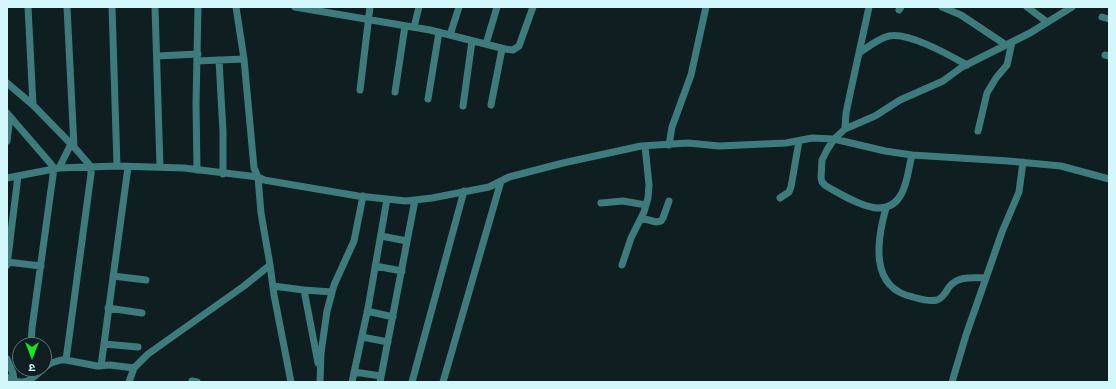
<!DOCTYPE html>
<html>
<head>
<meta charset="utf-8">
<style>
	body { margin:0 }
	#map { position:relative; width:1116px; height:389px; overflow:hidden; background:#0f1e21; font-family:Mulish,"Noto Sans Devanagari",sans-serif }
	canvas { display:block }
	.frame { position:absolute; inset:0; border:8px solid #d2f8fb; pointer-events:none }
	.north { position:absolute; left:12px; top:337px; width:40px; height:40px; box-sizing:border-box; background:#0f1e21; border:1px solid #5d7578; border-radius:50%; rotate:180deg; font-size:11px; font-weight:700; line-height:16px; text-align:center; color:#d2f8fb }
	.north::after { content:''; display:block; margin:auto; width:14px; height:18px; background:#13e723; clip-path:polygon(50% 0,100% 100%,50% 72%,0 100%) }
</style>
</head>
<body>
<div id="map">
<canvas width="1116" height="389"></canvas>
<div class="frame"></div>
<div class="north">उ</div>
</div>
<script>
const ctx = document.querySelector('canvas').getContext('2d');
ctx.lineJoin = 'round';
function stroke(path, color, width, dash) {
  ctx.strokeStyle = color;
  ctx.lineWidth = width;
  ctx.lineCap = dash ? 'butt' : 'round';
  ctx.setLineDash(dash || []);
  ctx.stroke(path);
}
stroke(new Path2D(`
	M 28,7 L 33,105
	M 67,7 L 74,147
	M 112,7 L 117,166
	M 155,7 L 160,167
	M 236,7 L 244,59 L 254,168 L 258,177 L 264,180 L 358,196 L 406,201 L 432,198 L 489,187 L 509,177 L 563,163 L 641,146 L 688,143 L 719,146 L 786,143 L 812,138 L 834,139 L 885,151 L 912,155 L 1008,161 L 1061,166 L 1109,179
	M 295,7 L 430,30 L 505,49 L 513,50 L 519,46 L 533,7
	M 942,7 L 961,15 L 1006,45
	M 1027,7 L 1047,22
	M 899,10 L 901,7
	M 1102,17 L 1109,19
	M 414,27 L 419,7
	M 450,35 L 459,7
	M 486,44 L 497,7
	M 859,53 C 868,47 879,38 889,36 C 909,32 949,55 967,65
	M 1105,55 L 1109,56
	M 157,56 L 198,54
	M 219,60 L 223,132 L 223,174
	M 197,61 L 244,59
	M 7,83 L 33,105 L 74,147 L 87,162 L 91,167 L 91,174 L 66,360
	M 360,90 L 370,7
	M 395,92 L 405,26
	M 428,99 L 439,32
	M 491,105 L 502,49
	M 463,106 L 472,41
	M 7,113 L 51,164 L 54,168 L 32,328 L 31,345
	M 845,129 L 846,113 L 850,94 L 869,7
	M 978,131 L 987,93 L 996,78 L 1007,65 L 1012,42
	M 7,141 L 10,117
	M 669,145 L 672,127 L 691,75 L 706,7
	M 912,155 C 909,166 908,178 904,188 C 890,227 850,199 826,186 L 822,182 L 821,178 L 822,160 L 827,150 L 834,139 L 845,129 L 875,116 L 900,100 L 943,81 L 962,67 L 1030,33 L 1072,7
	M 59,168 L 71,144
	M 197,170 L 196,104 L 198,7
	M 7,178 L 59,168 L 117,166 L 184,168 L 258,177 L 261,213 L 270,265 L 274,295 L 291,382
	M 780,198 L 789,192 L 791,187 L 799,141
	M 601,203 L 623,201 L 646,205
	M 886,208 C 877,240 869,288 913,297 C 920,299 929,302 937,300 C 943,298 946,292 949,287 C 959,275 973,278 986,278
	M 641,218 L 656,222 L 661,221 L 663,218 L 669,201
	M 381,236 L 407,241
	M 7,262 L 41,266
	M 7,265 L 18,176
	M 622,265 L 631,238 L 644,212 L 648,198 L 649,185 L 645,146
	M 375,266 L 402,271
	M 113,276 L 146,280
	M 273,286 L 304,290 L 332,292
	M 304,290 L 318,363
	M 108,308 L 142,313
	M 367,311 L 393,317
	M 362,337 L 388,342
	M 104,344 L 138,347
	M 7,359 L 13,373 L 14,381
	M 101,366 L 128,167
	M 44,368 L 51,363 L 61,360 L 66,360 L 97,366 L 110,365 L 134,368
	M 354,372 L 381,376
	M 7,377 C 24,387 30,381 43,369
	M 192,381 L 197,382
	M 129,382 L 134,368 L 148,354 L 244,286 L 270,265
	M 320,382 L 321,353 L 327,311 L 334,285 L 354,241 L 363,196
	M 352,382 L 368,308 L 387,199
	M 380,382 L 415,200
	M 412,382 L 464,191
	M 443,382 L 501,181
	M 952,382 L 966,335 L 986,278 L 1002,232 L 1019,192 L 1023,162`), '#3e7b7c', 7);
</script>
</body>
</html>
